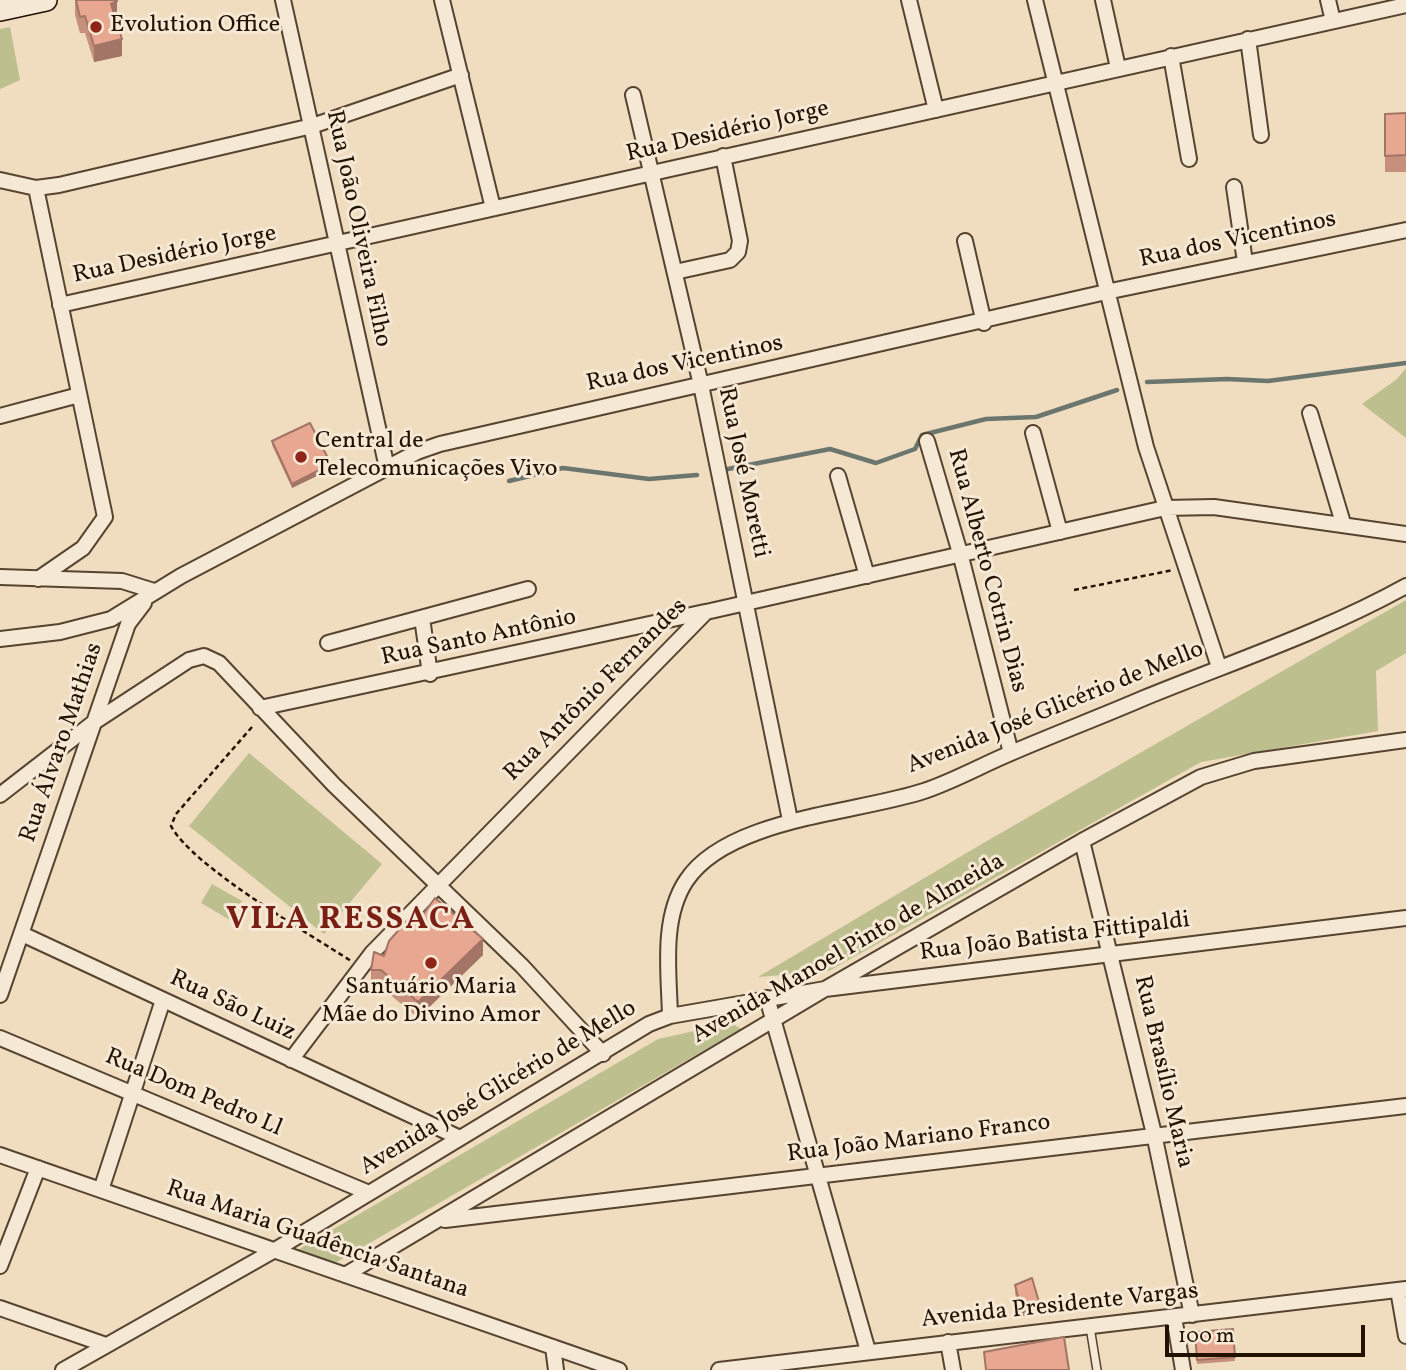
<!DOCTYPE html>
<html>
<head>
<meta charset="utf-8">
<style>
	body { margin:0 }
	#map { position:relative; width:1406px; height:1370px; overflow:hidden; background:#f0dcbe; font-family:Vollkorn,serif }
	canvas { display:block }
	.scale { position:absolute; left:1165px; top:1325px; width:200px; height:32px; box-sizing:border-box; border:4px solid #231100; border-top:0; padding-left:9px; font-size:21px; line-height:24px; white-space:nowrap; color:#231100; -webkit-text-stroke:5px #f5e8d5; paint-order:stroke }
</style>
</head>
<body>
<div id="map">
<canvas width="1406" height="1370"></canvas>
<div class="scale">100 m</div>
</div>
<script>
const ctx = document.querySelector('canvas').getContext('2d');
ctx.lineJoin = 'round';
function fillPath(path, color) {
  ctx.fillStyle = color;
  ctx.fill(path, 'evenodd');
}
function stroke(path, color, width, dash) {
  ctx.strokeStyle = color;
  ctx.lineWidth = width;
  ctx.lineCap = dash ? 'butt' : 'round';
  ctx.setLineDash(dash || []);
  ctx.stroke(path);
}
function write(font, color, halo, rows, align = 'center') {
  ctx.font = font + ' Vollkorn,serif';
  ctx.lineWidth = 6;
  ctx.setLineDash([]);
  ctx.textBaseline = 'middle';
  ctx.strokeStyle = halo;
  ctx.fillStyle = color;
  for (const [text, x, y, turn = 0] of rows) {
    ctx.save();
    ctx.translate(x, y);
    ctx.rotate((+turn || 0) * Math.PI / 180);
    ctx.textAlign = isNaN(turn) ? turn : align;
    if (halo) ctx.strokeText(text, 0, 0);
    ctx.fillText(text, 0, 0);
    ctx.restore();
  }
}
fillPath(new Path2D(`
	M 10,27 L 20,80 L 0,89 L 0,29 Z
	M 1406,368 L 1406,438 L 1362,404 L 1397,379 Z
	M 1406,600 L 1406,653 L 1376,671 L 1378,731 L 1201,762 L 829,971 L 758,977 L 980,845 Z
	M 249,753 L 382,864 L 324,934 L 189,826 Z
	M 212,884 L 242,901 L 230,920 L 201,903 Z
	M 731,1023 L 741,1029 L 335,1263 L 296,1251 L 658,1039 Z`), '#bdbf8f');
stroke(new Path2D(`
	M 1147,382 L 1227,379 L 1268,381 L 1406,363
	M 728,469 L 830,449 L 876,463 L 915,449 L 922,435 L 986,419 L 1036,417 L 1117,390
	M 509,481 L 563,468 L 649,479 L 697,475`), '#6b766e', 4.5);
const lane = new Path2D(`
	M 1090,1327 L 1097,1370`);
const street = new Path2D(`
	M 283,0 L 387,468
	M 442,0 L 493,208
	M 909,0 L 936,110
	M 1035,0 L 1146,447 L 1219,667
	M 1103,0 L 1118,68
	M 1328,0 L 1333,21
	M 1248,39 L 1261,135
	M 1171,56 L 1189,159
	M 633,95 L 701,385 L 790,820
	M 0,180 L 36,188 L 59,185 L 312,126 L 461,75
	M 1234,187 L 1245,262
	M 36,188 L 105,517 L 83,548 L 38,579
	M 965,241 L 984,323
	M 675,272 L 730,260 L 738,252 L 740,241 L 723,156
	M 60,305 L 1406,5
	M 1310,413 L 1343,523
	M 0,416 L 79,395
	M 1033,433 L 1060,532
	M 927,441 L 960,553 L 1011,753
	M 838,476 L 867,576
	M 0,577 L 122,581 L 154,591
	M 422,618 L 430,674
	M 0,639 L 60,632 L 111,619 L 181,576 L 417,452 L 440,444 L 1106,292 L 1406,230
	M 328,643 L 528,589
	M 260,708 L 705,612
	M 0,795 L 93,723 L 189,660 L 204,656 L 219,663 L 334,785 L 522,966 L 603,1054
	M 1082,841 L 1154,1134 L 1192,1315
	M 22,934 L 460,1138
	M 0,995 L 128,624 L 144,603
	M 767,998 L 868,1351
	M 670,1016 C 669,973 661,919 686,881 C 727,818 858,813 924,791 C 954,781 982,765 1011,753 C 1055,734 1100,717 1144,698 C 1232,662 1323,632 1406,586
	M 0,1038 L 369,1193
	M 291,1060 L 372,953 L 706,612 L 1165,508 L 1214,507 L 1406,534
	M 0,1155 L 619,1370
	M 101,1190 L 163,1000
	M 445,1220 L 1406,1106
	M 0,1266 L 38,1168
	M 345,1275 L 825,989 L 1082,841 L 1201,777 L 1254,761 L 1406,740
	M 1398,1290 L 1406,1336
	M 0,1308 L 106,1345
	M 1174,1317 L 1183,1370
	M 948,1342 L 953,1370
	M 553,1347 L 556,1370
	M 63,1370 L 275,1250 L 649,1024 L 670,1016 L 825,989 L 1406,918
	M 719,1370 L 1406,1289`);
const secondary = new Path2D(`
	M 0,10 L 46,0`);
stroke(lane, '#564430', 10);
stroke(street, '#564430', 18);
stroke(secondary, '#231100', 24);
stroke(new Path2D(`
	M 1074,590 L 1173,570
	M 252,727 L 176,814 L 171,826 C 193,867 308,933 351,961`), '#231100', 2.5, [5, 3.5]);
stroke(lane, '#f5e8d5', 7);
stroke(street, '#f5e8d5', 14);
stroke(secondary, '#f5e8d5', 21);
fillPath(new Path2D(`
	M 75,0 L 117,18 L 115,19 L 122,56 L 94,62 L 85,33 L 80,33 L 75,15 Z
	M 1406,113 L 1406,172 L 1385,172 L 1385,114 Z
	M 272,441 L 331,469 L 292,488 L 272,445 Z
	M 419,920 L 483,955 L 418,1018 L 381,987 L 371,986 L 371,970 Z
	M 1015,1285 L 1039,1310 L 1021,1317 L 1015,1293 Z
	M 1233,1329 L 1235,1361 L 1197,1364 L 1195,1332 Z`), '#c7907d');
fillPath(new Path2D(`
	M 117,1 L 117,18 L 111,21 L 111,4 Z
	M 122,39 L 122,56 L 94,62 L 94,46 Z
	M 331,464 L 331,469 L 292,488 L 292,484 Z
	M 483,939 L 483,955 L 418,1018 L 418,1002 Z
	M 1039,1302 L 1039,1310 L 1021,1317 L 1021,1308 Z`), '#a27566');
const building = new Path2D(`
	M 76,0 L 117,0 L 117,1 L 111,4 L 122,39 L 94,46 L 85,16 L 80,17 Z
	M 1406,113 L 1406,155 L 1385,156 L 1385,114 Z
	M 310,423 L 331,464 L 292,484 L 272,441 Z
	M 435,898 L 483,939 L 418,1002 L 381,970 L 371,970 L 374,952 L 384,956 L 389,941 L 411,916 L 419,920 Z
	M 1032,1278 L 1039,1302 L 1021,1308 L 1015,1285 Z
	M 1233,1329 L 1235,1357 L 1197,1360 L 1195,1332 Z
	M 1064,1337 L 1069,1370 L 986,1370 L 984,1352 Z`);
fillPath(building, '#e7a791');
stroke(building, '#a27566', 2);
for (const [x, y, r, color] of [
	[96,27,7,"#8f2418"],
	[301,457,7,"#8f2418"],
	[431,963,7,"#8f2418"]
]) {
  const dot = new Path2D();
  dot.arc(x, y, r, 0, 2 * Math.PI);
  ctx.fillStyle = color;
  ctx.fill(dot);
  stroke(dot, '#f5e8d5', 2.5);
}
write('24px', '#231100', '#f5e8d5', [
	["Evolution Office",110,27],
	["Central de",315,443],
	["Telecomunicações Vivo",315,471],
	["Santuário Maria",431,989,"center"],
	["Mãe do Divino Amor",431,1017,"center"]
], 'left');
write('24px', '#231100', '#f5e8d5', [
	["Rua Desidério Jorge",728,133,-13],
	["Rua João Oliveira Filho",357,229,78],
	["Rua dos Vicentinos",1238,241,-12],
	["Rua Desidério Jorge",175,256,-12],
	["Rua dos Vicentinos",685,365,-12],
	["Rua José Moretti",742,473,78],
	["Rua Alberto Cotrin Dias",986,571,75],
	["Rua Santo Antônio",479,639,-12],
	["Rua Antônio Fernandes",597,691,-45],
	["Avenida José Glicério de Mello",1056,709,-22],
	["Rua Álvaro Mathias",63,743,-71],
	["Rua João Batista Fittipaldi",1055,938,-7],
	["Avenida Manoel Pinto de Almeida",849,950,-30],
	["Rua São Luiz",232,1007,25],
	["Rua Brasílio Maria",1162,1072,77],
	["Avenida José Glicério de Mello",499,1089,-31],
	["Rua Dom Pedro Ll",193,1094,23],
	["Rua João Mariano Franco",919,1140,-7],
	["Rua Maria Guadência Santana",317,1241,19],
	["Avenida Presidente Vargas",1060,1307,-6]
]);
ctx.letterSpacing = '2px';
write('bold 32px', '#7a1f14', '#f5e8d5', [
	["VILA RESSACA",351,922]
]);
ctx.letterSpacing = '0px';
</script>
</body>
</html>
